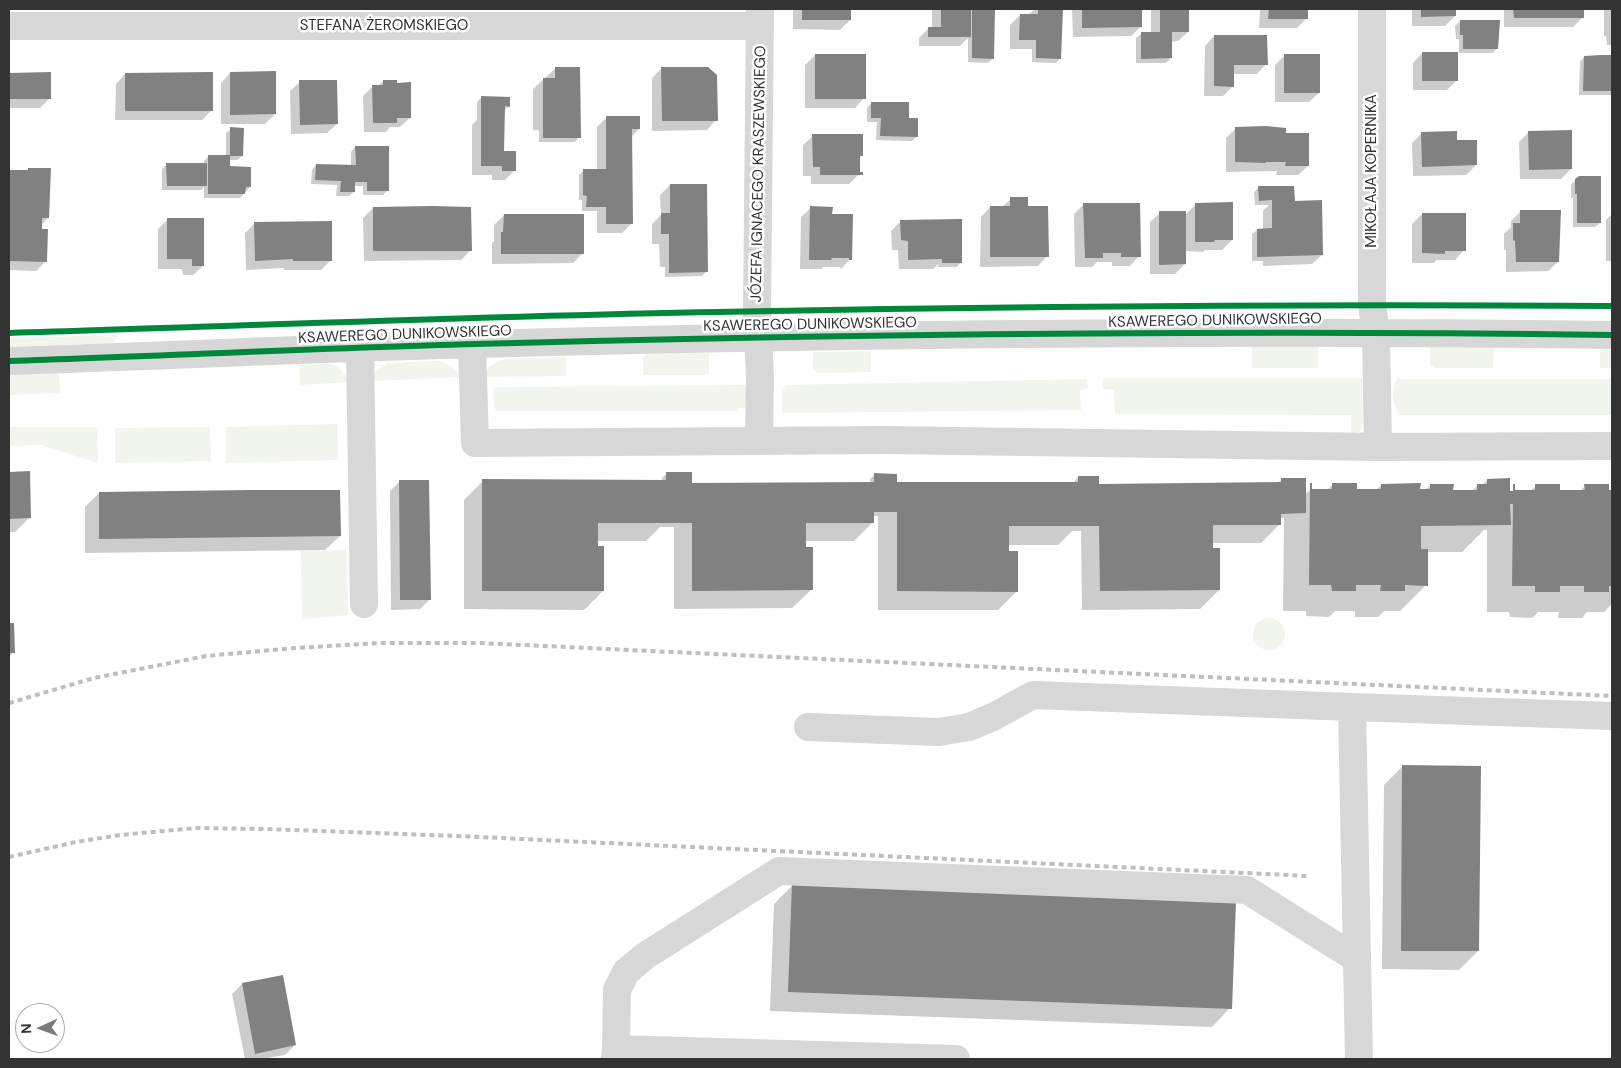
<!DOCTYPE html>
<html>
<head>
<meta charset="utf-8">
<style>
	body { margin:0 }
	#map { position:relative; width:1621px; height:1068px; overflow:hidden; background:#fff; font-family:"DM Sans",sans-serif }
	canvas { display:block }
	.frame { position:absolute; inset:0; border:10px solid #333; pointer-events:none }
	.north { position:absolute; left:15px; top:1003px; width:50px; height:50px; box-sizing:border-box; background:#fff; border:1px solid #adadad; border-radius:50%; rotate:268deg; font-size:14px; font-weight:700; line-height:20px; text-align:center; color:#333 }
	.north::after { content:''; display:block; margin:auto; width:18px; height:22px; background:#7a7a7a; clip-path:polygon(50% 0,100% 100%,50% 72%,0 100%) }
</style>
</head>
<body>
<div id="map">
<canvas width="1621" height="1068"></canvas>
<div class="frame"></div>
<div class="north">N</div>
</div>
<script>
const ctx = document.querySelector('canvas').getContext('2d');
ctx.lineJoin = 'round';
function fillPath(path, color) {
  ctx.fillStyle = color;
  ctx.fill(path, 'evenodd');
}
function stroke(path, color, width, dash) {
  ctx.strokeStyle = color;
  ctx.lineWidth = width;
  ctx.lineCap = dash ? 'butt' : 'round';
  ctx.setLineDash(dash || []);
  ctx.stroke(path);
}
function write(font, color, halo, rows, align = 'center') {
  ctx.font = font + ' "DM Sans",sans-serif';
  ctx.lineWidth = 5;
  ctx.setLineDash([]);
  ctx.textBaseline = 'middle';
  ctx.strokeStyle = halo;
  ctx.fillStyle = color;
  for (const [text, x, y, turn = 0] of rows) {
    ctx.save();
    ctx.translate(x, y);
    ctx.rotate((+turn || 0) * Math.PI / 180);
    ctx.textAlign = isNaN(turn) ? turn : align;
    if (halo) ctx.strokeText(text, 0, 0);
    ctx.fillText(text, 0, 0);
    ctx.restore();
  }
}
fillPath(new Path2D(`
	M 117,335 L 117,338 L 113,343 L 9,347 L 9,338 Z
	M 1252,346 L 1318,346 L 1318,368 L 1252,368 Z
	M 1430,347 L 1494,347 L 1493,368 L 1435,368 L 1430,365 Z
	M 1607,347 L 1612,348 L 1612,368 L 1600,368 L 1600,350 Z
	M 871,351 L 871,372 L 817,373 L 813,369 L 813,352 Z
	M 709,353 L 709,373 L 704,375 L 643,375 L 643,357 L 647,354 Z
	M 566,357 L 566,376 L 484,377 C 487,366 496,362 505,359 Z
	M 439,361 C 447,364 457,369 461,377 L 371,381 L 375,372 L 388,363 Z
	M 331,364 C 340,368 345,372 348,382 L 300,385 L 299,365 Z
	M 59,372 L 60,393 L 9,395 L 9,374 Z
	M 1103,378 L 1362,378 L 1363,427 L 1359,432 L 1351,435 L 1351,415 L 1115,414 L 1114,390 L 1103,389 Z
	M 1087,379 L 1088,389 L 1080,390 L 1081,410 L 782,413 L 782,390 L 786,385 Z
	M 1397,379 L 1612,379 L 1612,415 L 1400,415 C 1393,405 1390,390 1397,379 Z
	M 748,385 L 748,408 L 737,408 L 737,411 L 495,411 L 493,391 L 496,387 Z
	M 337,424 L 338,460 L 226,463 L 226,427 Z
	M 9,427 L 97,427 L 98,463 L 41,445 L 9,446 Z
	M 210,427 L 211,461 L 115,463 L 115,428 Z
	M 346,550 L 348,615 L 302,619 L 301,551 Z
	M1253 634a16 16 0 1 1 32 0a16 16 0 1 1-32 0Z`), '#f1f5ed');
fillPath(new Path2D(`
	M 793,9 L 850,9 L 850,20 L 840,30 L 793,29 Z
	M 932,9 L 993,9 L 993,58 L 988,63 L 968,62 L 968,38 L 960,46 L 919,46 L 919,38 L 929,28 L 932,28 Z
	M 1035,9 L 1062,9 L 1060,58 L 1056,63 L 1032,62 L 1032,49 L 1010,49 L 1010,25 L 1020,15 L 1029,14 Z
	M 1072,9 L 1140,9 L 1141,27 L 1131,36 L 1073,37 Z
	M 1151,9 L 1188,9 L 1188,32 L 1178,41 L 1170,42 L 1171,58 L 1166,63 L 1136,63 L 1136,38 L 1141,34 L 1151,34 Z
	M 1253,9 L 1307,9 L 1307,18 L 1297,28 L 1259,28 L 1260,10 Z
	M 1412,9 L 1455,9 L 1455,16 L 1445,26 L 1412,26 Z
	M 1504,9 L 1583,9 L 1583,17 L 1573,27 L 1504,27 Z
	M 1604,9 L 1612,9 L 1612,45 L 1607,45 L 1606,36 L 1604,36 Z
	M 1460,21 L 1497,48 L 1493,53 L 1459,53 L 1459,39 L 1456,39 L 1455,26 Z
	M 1214,36 L 1266,64 L 1257,74 L 1232,74 L 1233,86 L 1223,96 L 1204,96 L 1205,46 Z
	M 1422,53 L 1457,80 L 1447,90 L 1413,90 L 1413,63 Z
	M 815,55 L 864,98 L 855,108 L 805,108 L 805,65 Z
	M 1285,55 L 1319,93 L 1309,102 L 1275,102 L 1275,65 Z
	M 1612,56 L 1612,95 L 1579,95 L 1580,62 L 1584,57 Z
	M 556,68 L 579,137 L 575,142 L 539,142 L 539,130 L 533,130 L 533,89 Z
	M 662,68 L 716,120 L 707,130 L 652,131 L 652,78 Z
	M 230,73 L 275,114 L 265,124 L 221,124 L 221,83 Z
	M 9,74 L 49,74 L 50,98 L 40,108 L 9,108 Z
	M 125,74 L 212,110 L 202,120 L 115,120 L 116,84 Z
	M 383,81 L 410,118 L 400,127 L 390,127 L 386,132 L 364,132 L 363,96 L 373,86 L 378,86 Z
	M 300,82 L 337,124 L 327,133 L 291,134 L 290,91 Z
	M 482,97 L 509,106 L 503,111 L 503,152 L 515,170 L 505,180 L 492,180 L 492,175 L 472,175 L 472,125 L 477,120 L 477,102 Z
	M 871,103 L 907,119 L 917,136 L 912,141 L 876,140 L 877,122 L 867,122 L 867,108 Z
	M 607,117 L 639,129 L 631,137 L 632,223 L 622,233 L 597,233 L 597,211 L 582,211 L 582,200 L 579,200 L 579,175 L 584,170 L 597,170 L 597,127 Z
	M 1236,128 L 1285,134 L 1308,166 L 1298,175 L 1276,175 L 1277,171 L 1226,172 L 1226,138 Z
	M 231,129 L 242,156 L 237,160 L 229,160 L 229,168 L 250,187 L 240,198 L 204,198 L 204,187 L 201,190 L 162,190 L 162,169 L 167,164 L 204,164 L 204,161 L 209,156 L 226,156 L 226,133 Z
	M 1529,132 L 1571,169 L 1561,179 L 1520,179 L 1519,142 Z
	M 1422,133 L 1456,141 L 1476,165 L 1466,175 L 1413,176 L 1412,143 Z
	M 813,136 L 862,155 L 859,159 L 859,174 L 849,184 L 811,184 L 811,176 L 803,176 L 803,145 Z
	M 355,147 L 388,190 L 383,195 L 363,195 L 363,186 L 354,186 L 354,192 L 349,196 L 336,196 L 337,185 L 311,184 L 312,170 L 316,165 L 351,166 L 351,152 Z
	M 29,169 L 48,218 L 41,225 L 46,261 L 36,271 L 9,270 L 9,171 L 26,171 Z
	M 1575,180 L 1600,223 L 1595,227 L 1573,227 L 1573,198 L 1571,198 L 1571,185 Z
	M 670,185 L 706,272 L 702,276 L 665,277 L 665,267 L 660,267 L 659,244 L 652,244 L 652,224 L 661,215 L 660,195 Z
	M 1259,187 L 1294,201 L 1322,255 L 1312,264 L 1263,266 L 1263,261 L 1252,261 L 1252,234 L 1257,230 L 1263,230 L 1263,211 L 1269,205 L 1255,205 L 1254,192 Z
	M 1011,199 L 1027,207 L 1047,256 L 1038,266 L 980,267 L 981,217 L 990,207 L 1002,207 Z
	M 1084,204 L 1139,256 L 1130,266 L 1112,266 L 1112,262 L 1097,262 L 1092,267 L 1075,267 L 1074,214 Z
	M 1196,204 L 1232,240 L 1222,250 L 1205,250 L 1203,252 L 1185,251 L 1185,264 L 1175,274 L 1150,274 L 1150,222 L 1160,213 L 1185,215 Z
	M 373,208 L 470,251 L 461,260 L 364,261 L 363,218 Z
	M 811,208 L 831,215 L 850,259 L 841,269 L 840,267 L 823,267 L 821,269 L 800,269 L 801,217 Z
	M 1521,211 L 1558,262 L 1548,271 L 1506,272 L 1506,250 L 1504,250 L 1504,234 L 1511,227 L 1511,221 Z
	M 1422,214 L 1464,250 L 1455,260 L 1436,260 L 1434,263 L 1412,263 L 1412,224 Z
	M 1612,214 L 1612,261 L 1606,261 L 1606,220 Z
	M 504,215 L 583,253 L 573,263 L 492,264 L 492,243 L 494,241 L 494,225 Z
	M 168,219 L 203,266 L 193,275 L 183,275 L 182,269 L 158,269 L 158,229 Z
	M 901,221 L 961,262 L 957,267 L 938,267 L 938,264 L 933,269 L 899,269 L 898,250 L 892,250 L 891,231 Z
	M 255,223 L 331,260 L 321,270 L 284,270 L 284,268 L 246,270 L 245,233 Z
	M 9,473 L 29,473 L 29,518 L 15,532 L 9,532 Z
	M 667,473 L 690,487 L 870,483 L 870,479 L 874,475 L 896,483 L 1074,482 L 1078,477 L 1098,485 L 1277,484 L 1281,480 L 1305,495 L 1310,490 L 1327,490 L 1333,484 L 1356,490 L 1376,490 L 1381,485 L 1425,490 L 1431,485 L 1452,491 L 1472,491 L 1478,485 L 1483,484 L 1487,480 L 1509,492 L 1530,491 L 1536,486 L 1559,491 L 1579,492 L 1585,486 L 1612,492 L 1612,604 L 1604,612 L 1587,612 L 1582,618 L 1558,618 L 1559,612 L 1538,612 L 1532,618 L 1510,617 L 1509,612 L 1487,612 L 1487,530 L 1484,530 L 1462,552 L 1427,552 L 1426,585 L 1400,611 L 1384,611 L 1378,617 L 1355,617 L 1355,611 L 1335,611 L 1329,617 L 1306,616 L 1306,611 L 1283,611 L 1284,518 L 1280,518 L 1280,524 L 1261,543 L 1211,543 L 1219,590 L 1200,609 L 1082,610 L 1081,531 L 1072,531 L 1058,545 L 1008,545 L 1008,552 L 1017,591 L 998,610 L 878,610 L 878,516 L 873,516 L 873,522 L 854,541 L 805,541 L 811,590 L 792,608 L 674,609 L 674,527 L 660,527 L 646,541 L 597,541 L 603,591 L 584,610 L 464,609 L 464,500 L 483,481 L 662,481 L 662,478 Z
	M 399,482 L 429,600 L 420,609 L 391,610 L 390,491 Z
	M 99,493 L 340,536 L 325,550 L 85,553 L 85,507 Z
	M 13,624 L 14,652 L 9,657 L 9,625 Z
	M 1403,766 L 1478,951 L 1459,970 L 1382,969 L 1384,785 Z
	M 793,885 L 1230,1008 L 1212,1027 L 770,1011 L 774,904 Z
	M 282,976 L 295,1045 L 285,1055 L 262,1059 L 245,1059 L 232,994 L 242,984 Z`), '#0003');
fillPath(new Path2D(`
	M 802,9 L 851,9 L 851,20 L 802,20 Z
	M 941,9 L 971,9 L 971,37 L 928,37 L 928,27 L 941,27 Z
	M 972,9 L 995,9 L 994,59 L 972,58 Z
	M 1038,9 L 1063,9 L 1061,59 L 1036,58 L 1036,40 L 1019,40 L 1020,14 L 1038,14 Z
	M 1082,9 L 1142,9 L 1142,27 L 1082,28 Z
	M 1160,9 L 1189,9 L 1189,32 L 1172,32 L 1172,58 L 1141,59 L 1141,32 L 1160,32 Z
	M 1269,9 L 1308,9 L 1308,19 L 1268,19 Z
	M 1421,9 L 1456,9 L 1456,16 L 1421,17 Z
	M 1513,9 L 1584,9 L 1584,18 L 1514,18 Z
	M 1460,20 L 1500,20 L 1498,49 L 1463,49 L 1463,35 L 1460,35 Z
	M 1214,35 L 1267,35 L 1268,65 L 1234,65 L 1234,87 L 1214,86 Z
	M 1422,52 L 1458,52 L 1458,81 L 1422,81 Z
	M 815,54 L 866,54 L 866,99 L 815,99 Z
	M 1284,54 L 1320,54 L 1320,93 L 1284,93 Z
	M 1601,55 L 1612,55 L 1612,91 L 1583,91 L 1584,56 Z
	M 555,67 L 580,67 L 581,138 L 543,138 L 543,78 L 555,78 Z
	M 661,67 L 708,67 L 717,75 L 718,121 L 662,121 Z
	M 276,71 L 276,114 L 230,115 L 230,72 Z
	M 51,72 L 51,99 L 9,99 L 9,73 Z
	M 213,72 L 213,111 L 125,111 L 125,73 Z
	M 299,80 L 337,80 L 338,124 L 300,125 Z
	M 383,80 L 397,80 L 397,83 L 411,82 L 411,118 L 397,118 L 397,123 L 373,123 L 372,85 L 383,85 Z
	M 481,96 L 510,97 L 510,107 L 505,106 L 504,151 L 516,151 L 516,171 L 502,171 L 502,166 L 481,166 Z
	M 871,102 L 909,102 L 909,118 L 918,118 L 918,137 L 880,136 L 881,118 L 871,118 Z
	M 606,116 L 640,116 L 640,129 L 632,129 L 633,224 L 606,224 L 606,207 L 586,207 L 587,196 L 583,195 L 583,169 L 606,169 Z
	M 1266,126 L 1286,128 L 1286,133 L 1309,133 L 1309,166 L 1285,166 L 1286,162 L 1266,162 L 1266,141 L 1266,163 L 1235,162 L 1235,127 Z
	M 230,127 L 244,128 L 243,156 L 230,156 L 230,166 L 251,167 L 251,187 L 246,187 L 245,194 L 208,194 L 208,155 L 230,155 Z
	M 1572,130 L 1572,169 L 1529,170 L 1528,131 Z
	M 1457,131 L 1457,140 L 1477,140 L 1477,165 L 1422,167 L 1421,132 Z
	M 812,134 L 863,134 L 863,156 L 860,156 L 860,172 L 863,172 L 863,175 L 820,175 L 820,167 L 813,167 Z
	M 355,146 L 389,146 L 389,191 L 367,191 L 367,182 L 355,182 L 355,192 L 340,192 L 341,181 L 315,180 L 316,164 L 356,165 Z
	M 166,163 L 207,163 L 207,186 L 167,186 Z
	M 28,168 L 51,168 L 49,218 L 42,218 L 42,229 L 48,229 L 47,262 L 9,261 L 9,170 L 28,170 Z
	M 1579,176 L 1601,176 L 1601,223 L 1577,223 L 1577,194 L 1575,194 L 1575,179 Z
	M 670,184 L 707,184 L 708,272 L 669,273 L 669,234 L 661,234 L 661,213 L 670,213 Z
	M 1258,186 L 1294,186 L 1295,201 L 1322,200 L 1323,255 L 1257,257 L 1257,229 L 1272,228 L 1272,200 L 1259,201 Z
	M 1010,197 L 1028,197 L 1028,206 L 1048,206 L 1049,257 L 990,257 L 990,206 L 1010,206 Z
	M 1233,202 L 1233,240 L 1215,240 L 1214,242 L 1195,242 L 1195,203 Z
	M 1083,203 L 1140,203 L 1141,257 L 1121,257 L 1121,253 L 1103,253 L 1103,258 L 1085,258 Z
	M 433,206 L 471,207 L 472,251 L 373,251 L 373,207 Z
	M 810,206 L 833,207 L 832,214 L 853,214 L 852,260 L 849,260 L 849,258 L 831,258 L 832,260 L 809,260 Z
	M 1520,210 L 1561,210 L 1559,262 L 1516,262 L 1515,241 L 1513,240 L 1513,223 L 1520,223 Z
	M 1159,211 L 1186,211 L 1186,264 L 1159,265 Z
	M 1422,213 L 1466,213 L 1466,251 L 1445,251 L 1445,254 L 1422,253 Z
	M 504,214 L 584,214 L 584,254 L 501,254 L 501,232 L 503,232 Z
	M 167,218 L 204,218 L 204,266 L 192,266 L 192,259 L 167,259 Z
	M 962,219 L 962,263 L 942,263 L 942,259 L 908,260 L 908,241 L 901,240 L 900,220 Z
	M 332,221 L 332,261 L 293,261 L 293,259 L 255,261 L 254,222 Z
	M 30,471 L 31,518 L 9,519 L 9,472 Z
	M 666,472 L 692,472 L 692,483 L 874,482 L 874,473 L 897,474 L 897,482 L 1078,482 L 1078,476 L 1099,476 L 1099,484 L 1281,482 L 1281,478 L 1306,478 L 1306,513 L 1281,514 L 1281,525 L 1213,525 L 1213,548 L 1220,548 L 1220,590 L 1100,591 L 1099,526 L 1009,526 L 1009,551 L 1018,551 L 1018,592 L 897,591 L 897,512 L 874,512 L 874,523 L 806,523 L 806,547 L 813,547 L 813,590 L 692,591 L 692,523 L 598,523 L 598,546 L 604,546 L 604,591 L 482,591 L 482,479 L 666,480 Z
	M 1510,478 L 1510,491 L 1513,491 L 1513,484 L 1515,484 L 1515,490 L 1535,490 L 1535,484 L 1560,484 L 1560,490 L 1585,490 L 1584,484 L 1609,484 L 1609,490 L 1612,490 L 1612,586 L 1609,586 L 1609,592 L 1584,592 L 1584,586 L 1560,586 L 1560,592 L 1535,592 L 1535,586 L 1512,586 L 1513,504 L 1510,504 L 1511,525 L 1421,526 L 1421,549 L 1428,549 L 1428,586 L 1405,585 L 1405,591 L 1380,591 L 1381,585 L 1356,585 L 1356,591 L 1332,591 L 1331,585 L 1309,585 L 1310,483 L 1312,483 L 1312,489 L 1332,489 L 1332,483 L 1357,483 L 1357,489 L 1381,489 L 1381,484 L 1421,483 L 1420,489 L 1430,489 L 1430,484 L 1454,484 L 1453,490 L 1477,490 L 1477,484 L 1487,484 L 1487,479 Z
	M 399,480 L 429,480 L 431,600 L 400,600 Z
	M 249,490 L 340,490 L 341,536 L 99,539 L 99,492 Z
	M 9,623 L 14,623 L 15,653 L 9,653 Z
	M 1402,765 L 1481,766 L 1479,951 L 1401,951 Z
	M 792,883 L 1236,901 L 1232,1009 L 788,992 Z
	M 283,975 L 296,1045 L 255,1054 L 242,983 Z`), '#818181');
stroke(new Path2D(`
	M 1372,9 L 1372,305 L 1376,333 L 1378,447
	M 9,26 L 760,26
	M 472,344 L 475,443 L 885,440 L 1378,447 L 1612,446
	M 360,349 L 364,604
	M 9,361 C 164,356 320,348 476,344 C 855,334 1234,330 1612,335
	M 759,441 L 760,378 L 757,311 L 760,9
	M 808,727 L 939,732 L 969,727 L 993,717 L 1033,695 L 1352,707
	M 616,1049 L 617,990 L 626,972 L 645,956 L 779,871 L 1247,890 L 1357,959
	M 615,1059 L 616,1049 L 956,1059
	M 1359,1059 L 1352,707 L 1612,716`), '#d7d7d7', 28);
stroke(new Path2D(`
	M 9,703 L 94,678 L 206,656 L 295,648 L 381,643 L 480,643 L 1612,696
	M 9,857 L 76,842 L 120,835 L 196,828 L 265,829 L 458,836 L 1309,876`), '#bebebe', 4, [5, 4]);
stroke(new Path2D(`
	M 9,333 C 245,326 481,316 718,312 C 1016,306 1314,304 1612,306
	M 9,361 C 164,356 320,348 476,344 C 855,334 1234,330 1612,335`), '#00873e', 6);
write('15px', '#333', '#fff', [
	["STEFANA ŻEROMSKIEGO",384,26],
	["MIKOŁAJA KOPERNIKA",1372,171,-90],
	["JÓZEFA IGNACEGO KRASZEWSKIEGO",759,174,-89],
	["KSAWEREGO DUNIKOWSKIEGO",1215,321,-1],
	["KSAWEREGO DUNIKOWSKIEGO",810,325,-1],
	["KSAWEREGO DUNIKOWSKIEGO",405,335,-2]
]);
</script>
</body>
</html>
